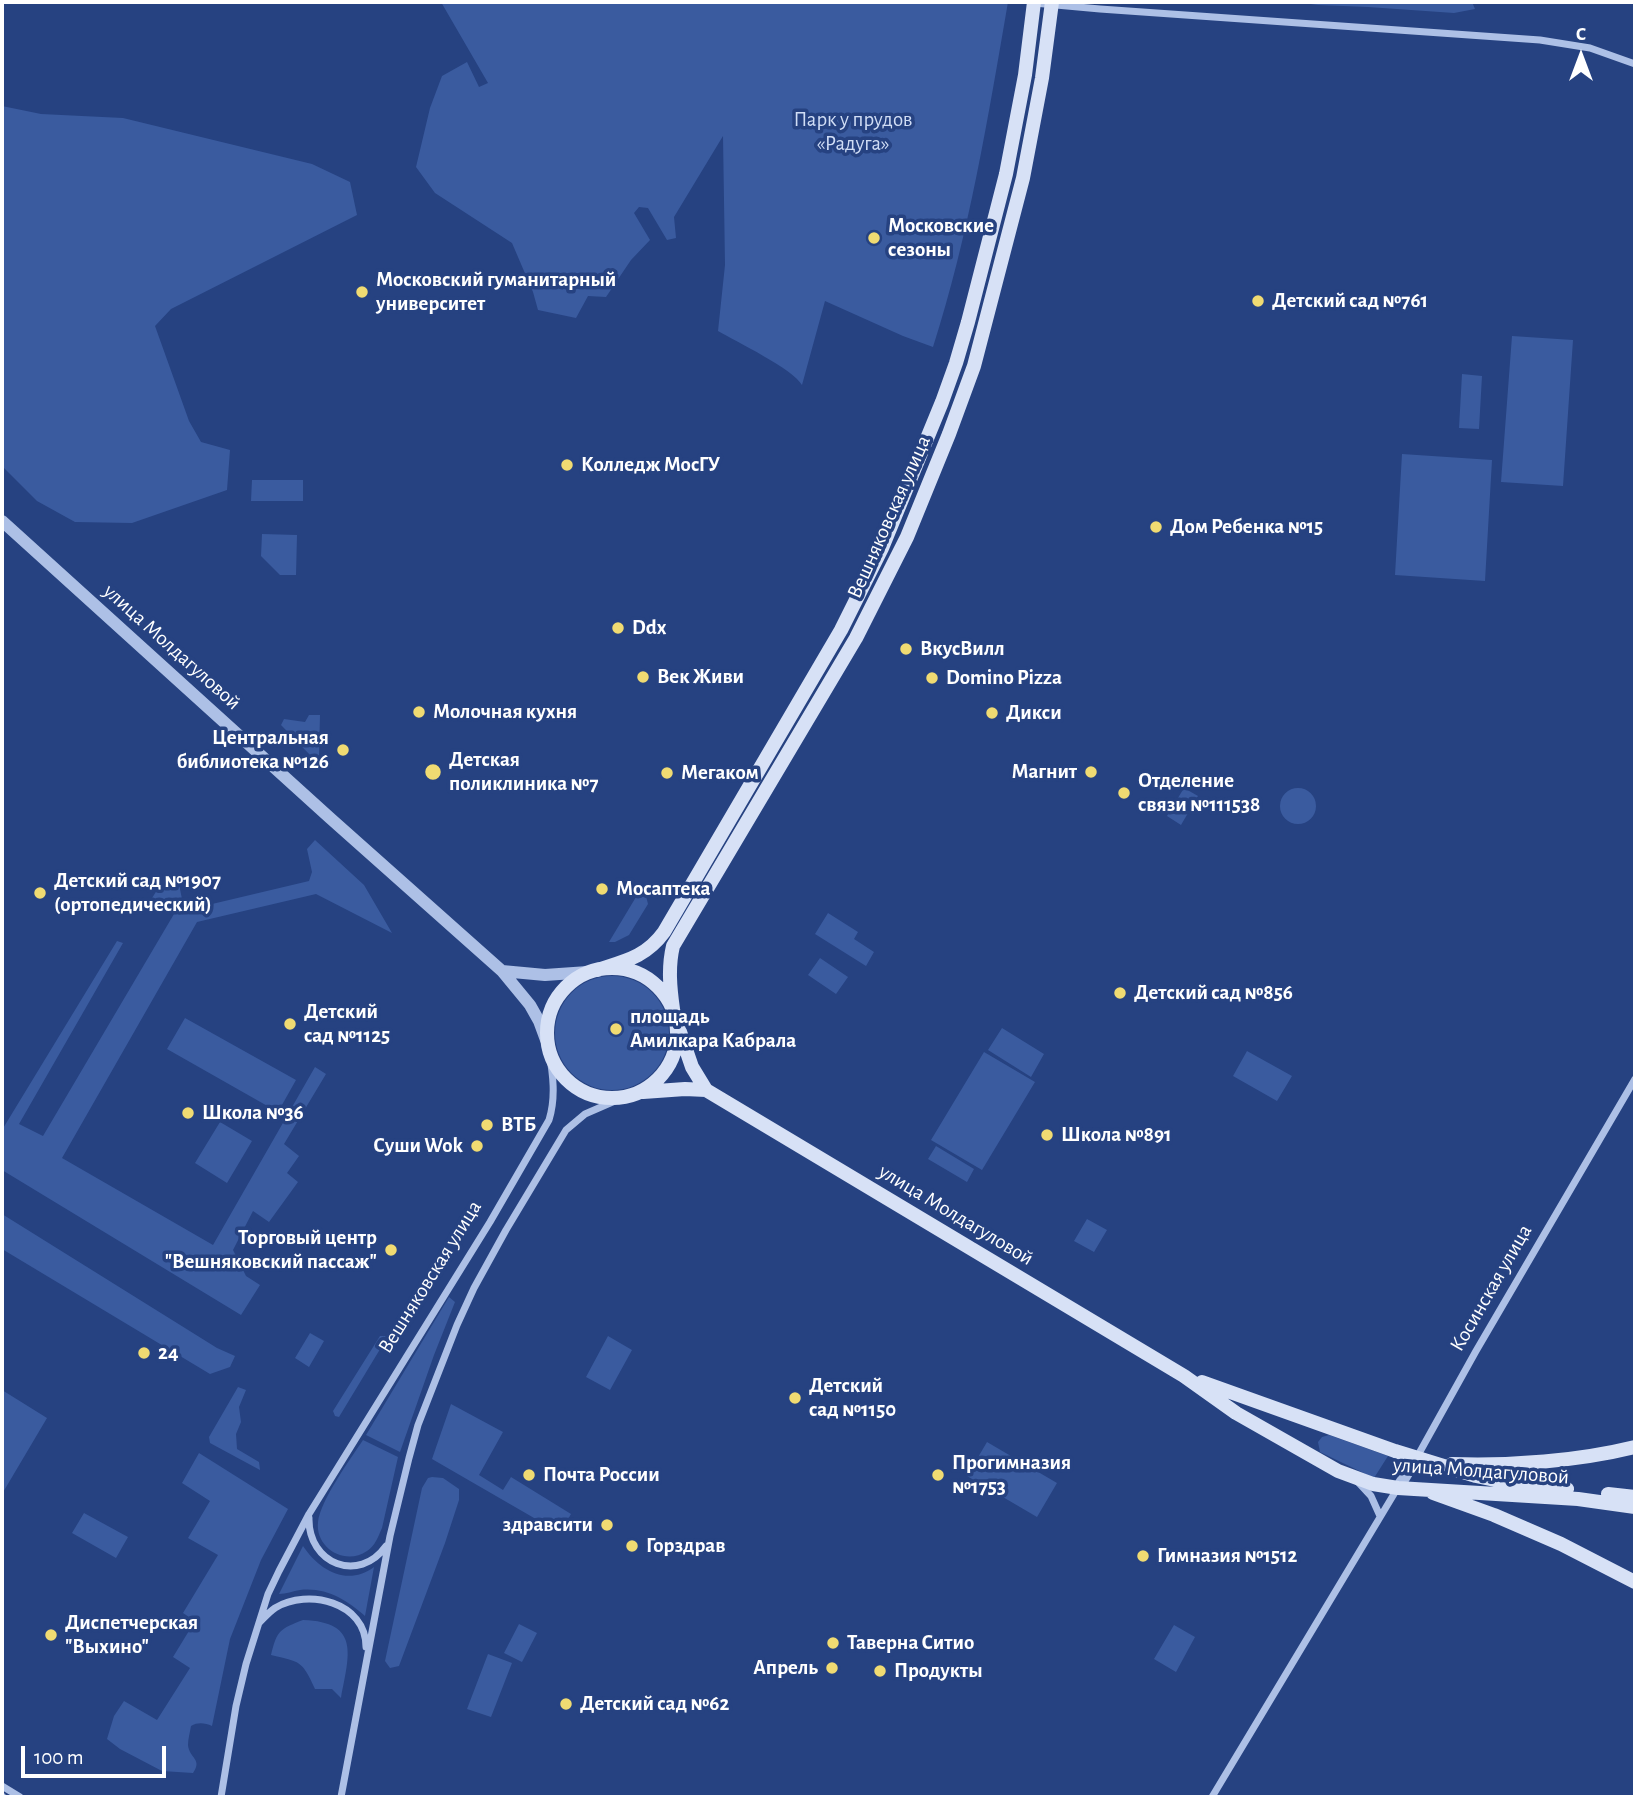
<!DOCTYPE html>
<html>
<head>
<meta charset="utf-8">
<style>
	body { margin:0 }
	#map { position:relative; width:1637px; height:1799px; overflow:hidden; background:#264281; font-family:"Alegreya Sans",sans-serif }
	canvas { display:block }
	.frame { position:absolute; inset:0; border:4px solid #fff; pointer-events:none }
	.north { position:absolute; left:1546px; top:21px; width:70px; height:70px; -webkit-text-stroke:5px #264281; paint-order:stroke; rotate:0deg; font-size:19px; font-weight:700; line-height:28px; text-align:center; color:#fff }
	.north::after { content:''; display:block; margin:auto; width:24px; height:32px; background:#fff; clip-path:polygon(50% 0,100% 100%,50% 72%,0 100%) }
	.scale { position:absolute; left:21px; top:1746px; width:145px; height:32px; box-sizing:border-box; border:4px solid #fff; border-top:0; padding-left:9px; font-size:21px; line-height:24px; white-space:nowrap; color:#fff; -webkit-text-stroke:5px #264281; paint-order:stroke }
</style>
</head>
<body>
<div id="map">
<canvas width="1637" height="1799"></canvas>
<div class="frame"></div>
<div class="north">С</div>
<div class="scale">100 m</div>
</div>
<script>
const ctx = document.querySelector('canvas').getContext('2d');
ctx.lineJoin = 'round';
function fillPath(path, color) {
  ctx.fillStyle = color;
  ctx.fill(path, 'evenodd');
}
function stroke(path, color, width, dash) {
  ctx.strokeStyle = color;
  ctx.lineWidth = width;
  ctx.lineCap = dash ? 'butt' : 'round';
  ctx.setLineDash(dash || []);
  ctx.stroke(path);
}
function write(font, color, halo, rows, align = 'center') {
  ctx.font = font + ' "Alegreya Sans",sans-serif';
  ctx.lineWidth = 7;
  ctx.setLineDash([]);
  ctx.textBaseline = 'middle';
  ctx.strokeStyle = halo;
  ctx.fillStyle = color;
  for (const [text, x, y, turn = 0] of rows) {
    ctx.save();
    ctx.translate(x, y);
    ctx.rotate((+turn || 0) * Math.PI / 180);
    ctx.textAlign = isNaN(turn) ? turn : align;
    if (halo) ctx.strokeText(text, 0, 0);
    ctx.fillText(text, 0, 0);
    ctx.restore();
  }
}
fillPath(new Path2D(`
	M 441,2 L 1008,2 C 988,118 969,235 933,347 L 903,336 L 825,301 L 802,385 C 793,369 737,342 718,331 L 725,265 L 723,136 L 674,217 L 676,238 L 667,240 L 648,208 L 639,207 L 634,213 L 650,240 L 631,260 L 606,297 L 588,296 L 576,318 L 538,310 L 533,292 L 512,243 L 435,193 L 416,167 L 430,108 L 442,76 L 467,62 L 479,87 L 488,83 Z
	M 1296,2 L 1472,2 L 1475,9 L 1454,13 L 1368,7 L 1318,5 Z
	M 2,106 L 41,114 L 123,118 L 312,164 L 350,182 L 357,215 L 171,309 L 155,326 L 189,421 L 201,442 L 230,450 L 227,490 L 132,523 L 75,522 L 37,501 L 2,466 Z
	M 1512,336 L 1573,340 L 1563,486 L 1501,482 Z
	M 1462,374 L 1482,376 L 1479,429 L 1459,428 Z
	M 1402,454 L 1492,460 L 1485,581 L 1395,575 Z
	M 252,480 L 303,480 L 303,501 L 251,501 Z
	M 262,534 L 297,535 L 296,575 L 280,575 L 261,556 Z
	M 309,715 L 320,715 L 319,757 L 312,757 L 281,725 L 284,719 L 305,722 Z
	M1280 806a18 18 0 1 1 36 0a18 18 0 1 1-36 0Z
	M 1184,788 L 1198,796 L 1181,825 L 1167,816 Z
	M 315,840 L 364,885 L 392,933 L 316,894 L 197,922 L 62,1158 L 213,1245 L 315,1067 L 326,1074 L 284,1144 L 299,1156 L 287,1173 L 298,1182 L 269,1222 L 253,1211 L 233,1250 L 246,1276 L 260,1285 L 241,1315 L 2,1170 L 2,1130 L 117,941 L 123,943 L 19,1124 L 43,1136 L 174,914 L 152,898 L 163,881 L 177,874 L 183,904 L 191,909 L 309,881 L 312,872 L 307,849 Z
	M 639,892 L 646,896 L 648,904 L 629,935 L 615,942 L 609,942 Z
	M 828,913 L 858,932 L 854,939 L 874,952 L 866,966 L 815,934 Z
	M 820,958 L 848,977 L 836,994 L 808,975 Z
	M555 1033a57 57 0 1 1 114 0a57 57 0 1 1-114 0Z
	M 185,1018 L 296,1080 L 278,1112 L 167,1049 Z
	M 1002,1028 L 1044,1054 L 1031,1077 L 988,1050 Z
	M 1247,1051 L 1292,1076 L 1277,1101 L 1233,1076 Z
	M 984,1052 L 1035,1082 L 982,1170 L 931,1140 Z
	M 220,1122 L 252,1141 L 227,1183 L 195,1163 Z
	M 936,1146 L 974,1169 L 967,1182 L 928,1159 Z
	M 2,1214 L 217,1348 L 235,1356 L 230,1367 L 210,1374 L 2,1249 Z
	M 1087,1219 L 1107,1230 L 1094,1252 L 1074,1241 Z
	M 449,1297 L 455,1302 L 434,1355 L 400,1452 L 366,1435 Z
	M 310,1333 L 324,1341 L 309,1367 L 295,1358 Z
	M 380,1336 L 388,1336 L 339,1417 L 335,1416 L 333,1411 Z
	M 608,1336 L 632,1350 L 610,1390 L 586,1377 Z
	M 238,1387 L 246,1390 L 239,1407 L 241,1422 L 236,1434 L 237,1449 L 259,1462 L 260,1470 L 210,1443 L 209,1437 Z
	M 2,1390 L 47,1418 L 2,1494 Z
	M 451,1404 L 503,1432 L 479,1475 L 503,1490 L 511,1477 L 571,1514 L 560,1533 L 432,1459 Z
	M 1329,1435 L 1332,1436 L 1388,1456 L 1374,1478 L 1320,1452 L 1318,1442 L 1322,1437 Z
	M 363,1440 L 398,1457 L 382,1528 C 378,1537 375,1546 367,1551 C 345,1566 315,1548 318,1522 C 320,1501 351,1458 363,1440 Z
	M 987,1442 L 1057,1483 L 1037,1517 L 967,1476 Z
	M 199,1453 L 288,1509 L 261,1560 L 230,1639 L 212,1726 C 205,1723 198,1722 191,1726 C 190,1732 188,1739 188,1745 C 189,1758 203,1759 193,1773 L 162,1771 L 120,1749 L 107,1739 L 114,1716 L 124,1701 L 157,1720 L 190,1668 L 173,1657 L 195,1621 L 183,1613 L 218,1555 L 188,1538 L 210,1501 L 182,1483 Z
	M 432,1477 L 443,1478 L 459,1489 L 459,1500 L 445,1543 L 399,1666 L 390,1668 L 385,1661 L 422,1488 L 428,1478 Z
	M 84,1513 L 128,1537 L 116,1558 L 72,1533 Z
	M 303,1546 C 319,1570 347,1587 374,1567 L 365,1616 C 347,1600 326,1587 300,1590 C 293,1591 286,1594 279,1594 Z
	M 303,1620 C 361,1622 349,1655 341,1698 L 332,1689 L 315,1689 C 302,1660 300,1662 271,1655 C 277,1630 280,1629 303,1620 Z
	M 519,1624 L 537,1633 L 522,1662 L 504,1653 Z
	M 1174,1625 L 1195,1637 L 1176,1672 L 1154,1659 Z
	M 488,1654 L 512,1663 L 491,1717 L 467,1709 Z`), '#3a5b9f');
stroke(new Path2D(`
	M 1034,3 L 1100,9 L 1540,40 L 1590,48 L 1635,64
	M 1417,1457 L 1476,1351 L 1635,1079
	M 1358,1482 L 1371,1496 L 1380,1516
	M 309,1518 C 308,1564 359,1584 386,1546
	M 259,1623 C 264,1618 269,1612 275,1608 C 308,1588 366,1602 366,1647
	M 2,1786 L 20,1797
	M 2,1796 L 3,1797
	M 221,1797 L 236,1706 L 246,1664 L 268,1594 L 279,1571 L 309,1514 L 490,1222 L 549,1120 C 556,1098 553,1074 549,1052
	M 341,1797 L 390,1536 L 409,1458 L 418,1425 L 457,1325 L 474,1288 L 506,1230 L 566,1130 L 585,1114 L 624,1097
	M 1212,1797 L 1397,1489`), '#adc0e6', 7);
stroke(new Path2D(`
	M 2,521 L 330,818 L 502,971 L 530,1005 L 539,1021 L 546,1040
	M 502,971 L 545,975 L 588,972
	M 1398,1488 L 1416,1458`), '#adc0e6', 12);
stroke(new Path2D(`
	M547 1033a65 65 0 1 1 130 0a65 65 0 1 1-130 0Z
	M 597,970 C 625,961 646,957 664,932 L 841,630 L 882,548 L 942,402 L 956,363 L 968,322 L 1006,174 L 1025,75 L 1034,2
	M 673,1009 C 670,988 668,967 673,946 L 856,638 L 907,537 L 949,434 L 974,366 L 1023,178 L 1042,78 L 1052,2
	M 677,1023 L 692,1067 L 706,1090 L 1184,1376 L 1236,1413 L 1338,1471 L 1373,1484 L 1398,1488 L 1578,1499 L 1635,1507
	M 643,1092 L 685,1089 L 706,1090
	M 1202,1382 L 1395,1451 L 1476,1476 L 1509,1483 L 1567,1489
	M 1452,1464 C 1511,1466 1578,1461 1635,1447
	M 1433,1493 L 1494,1515 L 1561,1544 L 1635,1582
	M 1608,1494 L 1635,1497`), '#d7e1f6', 14);
for (const [x, y, r, color] of [
	[874,238,7,"#f0db72"],
	[362,292,7,"#f0db72"],
	[1258,301,7,"#f0db72"],
	[567,465,7,"#f0db72"],
	[1156,527,7,"#f0db72"],
	[618,628,7,"#f0db72"],
	[906,649,7,"#f0db72"],
	[643,677,7,"#f0db72"],
	[932,678,7,"#f0db72"],
	[419,712,7,"#f0db72"],
	[992,713,7,"#f0db72"],
	[343,750,7,"#f0db72"],
	[433,772,9,"#f0db72"],
	[1091,772,7,"#f0db72"],
	[667,773,7,"#f0db72"],
	[1124,793,7,"#f0db72"],
	[602,889,7,"#f0db72"],
	[40,893,7,"#f0db72"],
	[1120,993,7,"#f0db72"],
	[290,1024,7,"#f0db72"],
	[616,1029,7,"#f0db72"],
	[188,1113,7,"#f0db72"],
	[487,1125,7,"#f0db72"],
	[1047,1135,7,"#f0db72"],
	[477,1146,7,"#f0db72"],
	[391,1250,7,"#f0db72"],
	[144,1353,7,"#f0db72"],
	[795,1398,7,"#f0db72"],
	[529,1475,7,"#f0db72"],
	[938,1475,7,"#f0db72"],
	[607,1525,7,"#f0db72"],
	[632,1546,7,"#f0db72"],
	[1143,1556,7,"#f0db72"],
	[51,1635,7,"#f0db72"],
	[833,1643,7,"#f0db72"],
	[832,1668,7,"#f0db72"],
	[880,1671,7,"#f0db72"],
	[566,1704,7,"#f0db72"]
]) {
  const dot = new Path2D();
  dot.arc(x, y, r, 0, 2 * Math.PI);
  ctx.fillStyle = color;
  ctx.fill(dot);
  stroke(dot, '#264281', 2.5);
}
write('21px', '#d0ddf5', '#264281', [
	["Парк у прудов",853,120],
	["«Радуга»",853,144]
]);
write('bold 21px', '#fff', '#264281', [
	["Московские",888,226],
	["сезоны",888,250],
	["Московский гуманитарный",376,280],
	["университет",376,304],
	["Детский сад №761",1272,301],
	["Колледж МосГУ",581,465],
	["Дом Ребенка №15",1170,527],
	["Ddx",632,628],
	["ВкусВилл",920,649],
	["Век Живи",657,677],
	["Domino Pizza",946,678],
	["Молочная кухня",433,712],
	["Дикси",1006,713],
	["Центральная",329,738,"right"],
	["библиотека №126",329,762,"right"],
	["Детская",449,760],
	["поликлиника №7",449,784],
	["Магнит",1077,772,"right"],
	["Мегаком",681,773],
	["Отделение",1138,781],
	["связи №111538",1138,805],
	["Детский сад №1907",54,881],
	["(ортопедический)",54,905],
	["Мосаптека",616,889],
	["Детский сад №856",1134,993],
	["Детский",304,1012],
	["сад №1125",304,1036],
	["площадь",630,1017],
	["Амилкара Кабрала",630,1041],
	["Школа №36",202,1113],
	["ВТБ",501,1125],
	["Школа №891",1061,1135],
	["Суши Wok",463,1146,"right"],
	["Торговый центр",377,1238,"right"],
	["\"Вешняковский пассаж\"",377,1262,"right"],
	["24",158,1353],
	["Детский",809,1386],
	["сад №1150",809,1410],
	["Прогимназия",952,1463],
	["№1753",952,1487],
	["Почта России",543,1475],
	["здравсити",593,1525,"right"],
	["Горздрав",646,1546],
	["Гимназия №1512",1157,1556],
	["Диспетчерская",65,1623],
	["\"Выхино\"",65,1647],
	["Таверна Ситио",847,1643],
	["Апрель",818,1668,"right"],
	["Продукты",894,1671],
	["Детский сад №62",580,1704]
], 'left');
write('21px', '#fff', '#264281', [
	["Вешняковская улица",889,517,-66],
	["улица Молдагуловой",172,647,42],
	["улица Молдагуловой",956,1215,31],
	["Вешняковская улица",430,1277,-58],
	["Косинская улица",1491,1288,-60],
	["улица Молдагуловой",1481,1471,4]
]);
</script>
</body>
</html>
